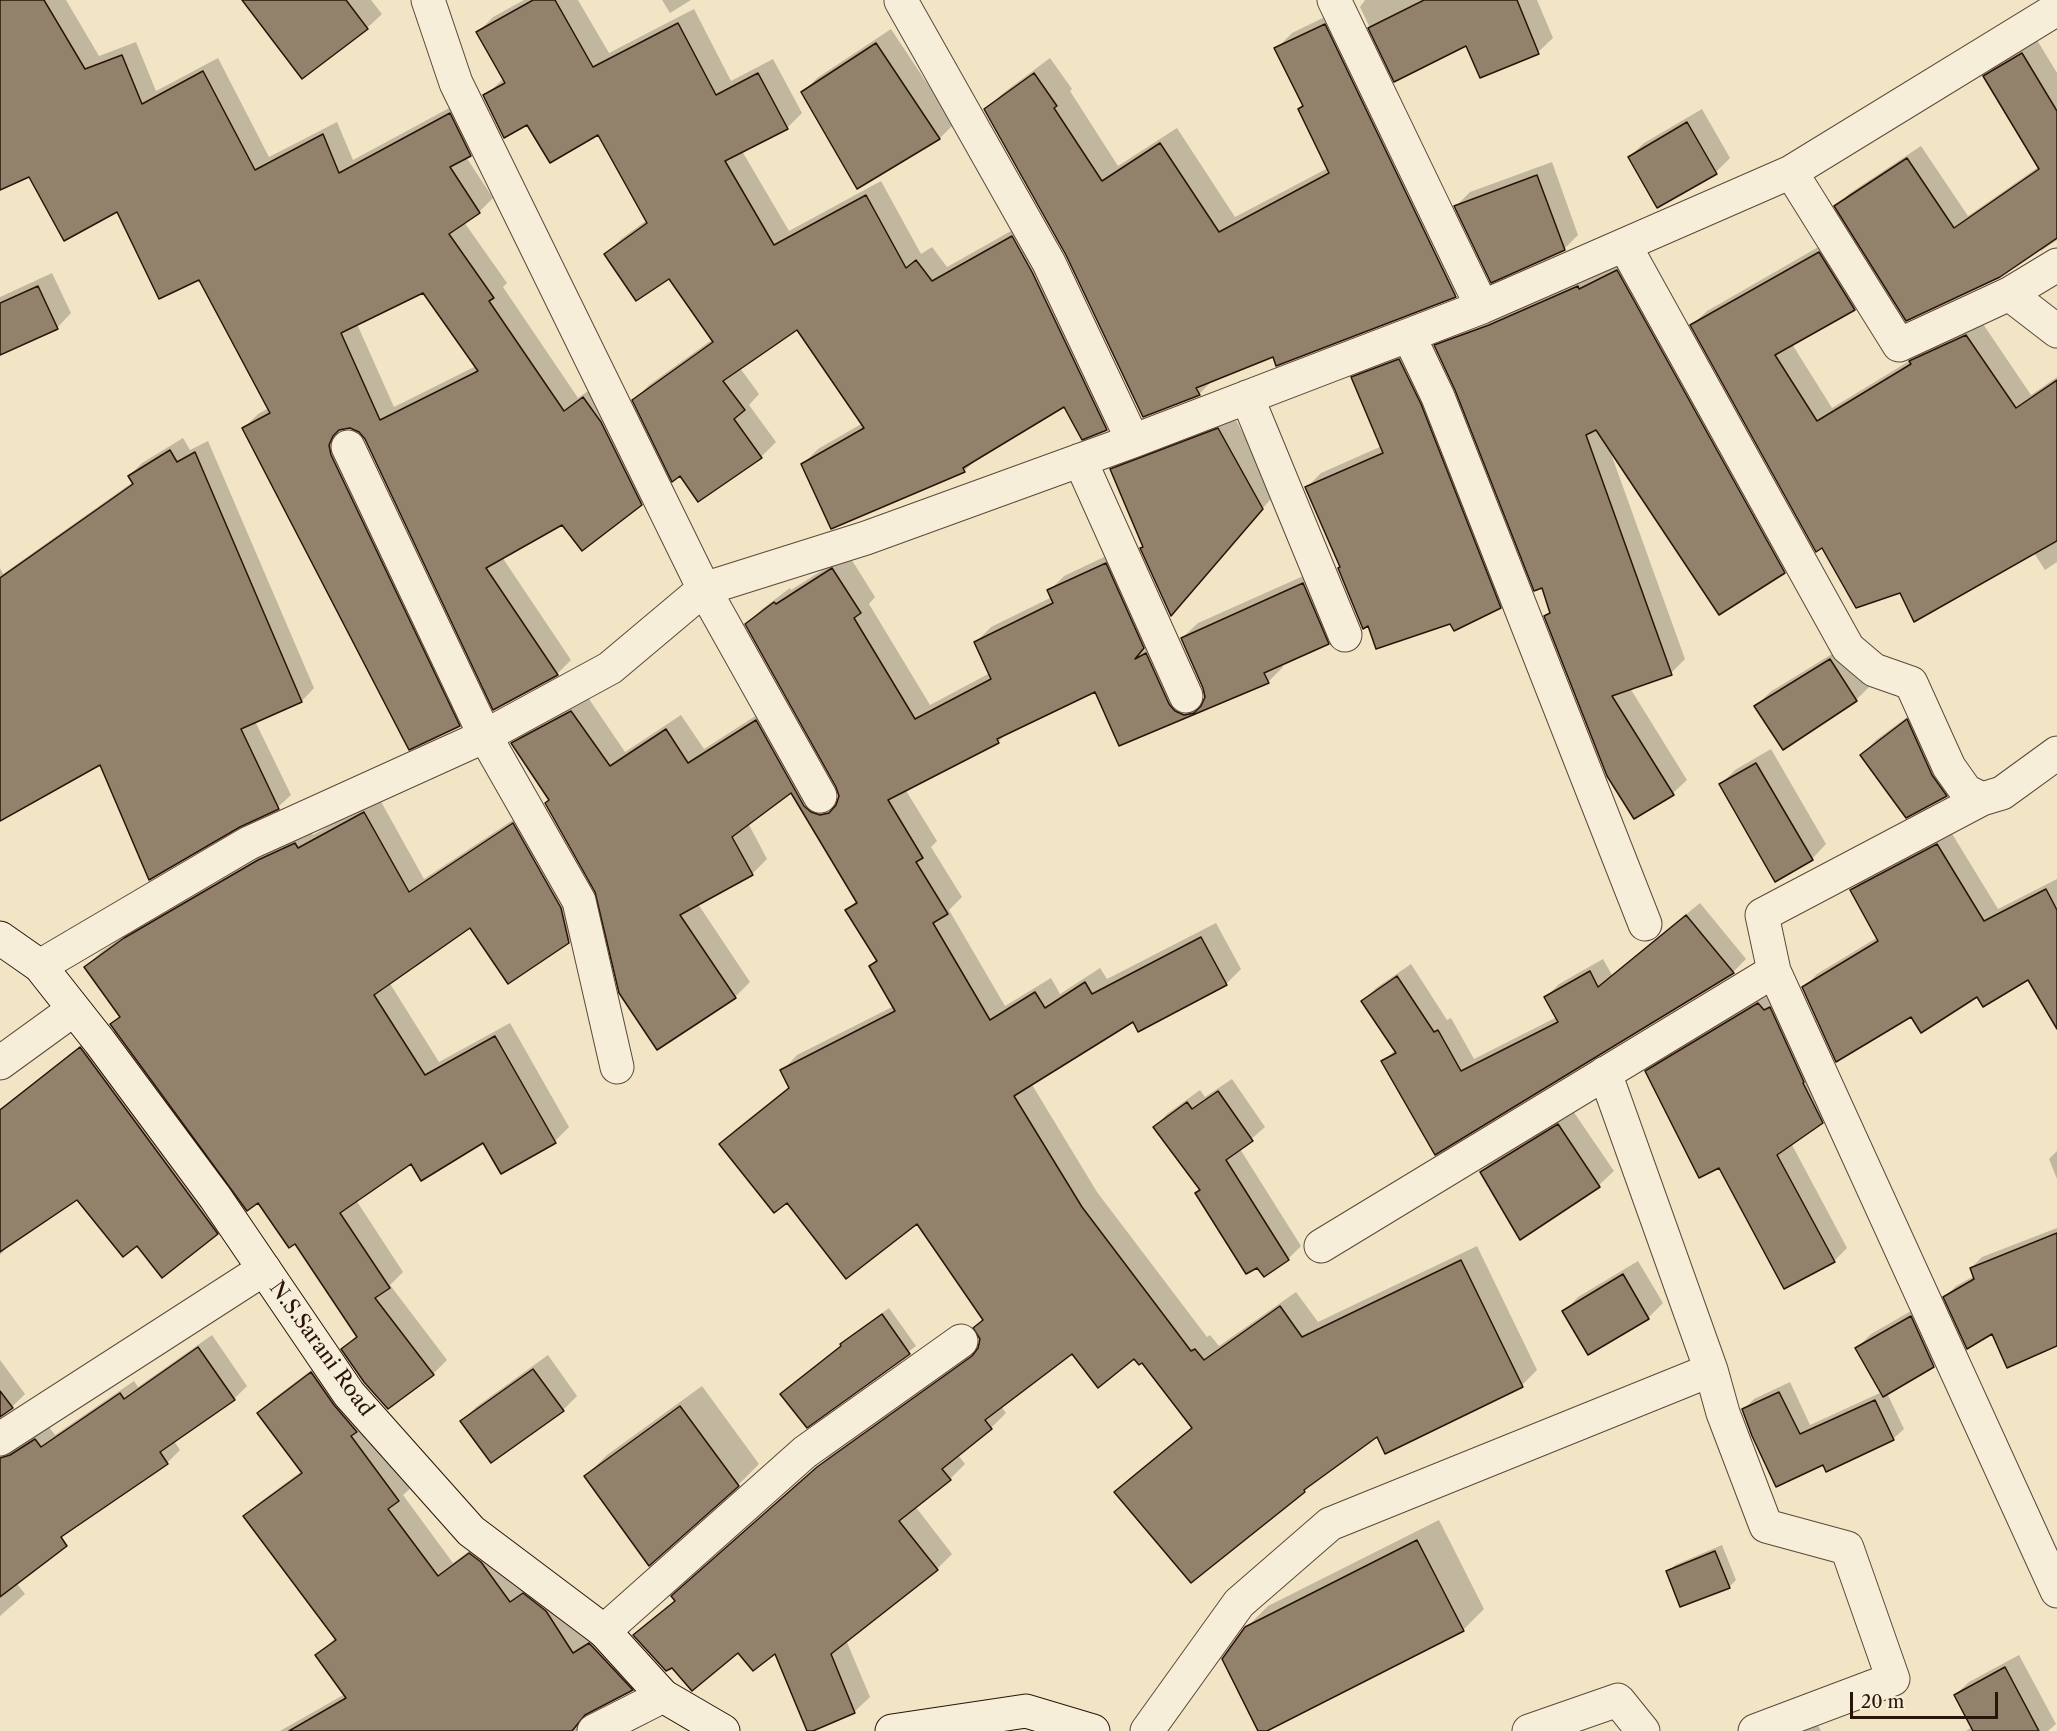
<!DOCTYPE html>
<html>
<head>
<meta charset="utf-8">
<style>
	body { margin:0 }
	#map { position:relative; width:2057px; height:1731px; overflow:hidden; background:#f2e5c6; font-family:"Libre Caslon Text",serif }
	canvas { display:block }
	.scale { position:absolute; left:1850px; top:1692px; width:148px; height:27px; box-sizing:border-box; border:3px solid #2a1408; border-top:0; padding-left:8px; font-size:18px; line-height:21px; white-space:nowrap; color:#2a1408; -webkit-text-stroke:4px #f7eeda; paint-order:stroke }
</style>
</head>
<body>
<div id="map">
<canvas width="2057" height="1731"></canvas>
<div class="scale">20 m</div>
</div>
<script>
const ctx = document.querySelector('canvas').getContext('2d');
ctx.lineJoin = 'round';
function fillPath(path, color) {
  ctx.fillStyle = color;
  ctx.fill(path, 'evenodd');
}
function stroke(path, color, width, dash) {
  ctx.strokeStyle = color;
  ctx.lineWidth = width;
  ctx.lineCap = dash ? 'butt' : 'round';
  ctx.setLineDash(dash || []);
  ctx.stroke(path);
}
function write(font, color, halo, rows, align = 'center') {
  ctx.font = font + ' "Libre Caslon Text",serif';
  ctx.lineWidth = 4.5;
  ctx.setLineDash([]);
  ctx.textBaseline = 'middle';
  ctx.strokeStyle = halo;
  ctx.fillStyle = color;
  for (const [text, x, y, turn = 0] of rows) {
    ctx.save();
    ctx.translate(x, y);
    ctx.rotate((+turn || 0) * Math.PI / 180);
    ctx.textAlign = isNaN(turn) ? turn : align;
    if (halo) ctx.strokeText(text, 0, 0);
    ctx.fillText(text, 0, 0);
    ctx.restore();
  }
}
fillPath(new Path2D(`
	M 0,0 L 66,0 L 99,56 L 136,42 L 156,91 L 218,58 L 269,157 L 337,122 L 353,160 L 464,100 L 484,140 L 466,157 L 493,198 L 479,212 L 464,222 L 507,283 L 503,287 L 578,398 L 598,384 L 655,490 L 641,504 L 562,523 L 502,557 L 571,660 L 557,674 L 360,431 L 350,427 L 344,428 L 344,441 L 473,711 L 459,725 L 244,428 L 258,414 L 269,408 L 200,278 L 118,210 L 30,175 L 0,188 ZM 423,291 L 476,366 L 394,407 L 357,324 Z
	M 296,0 L 371,0 L 382,14 L 367,28 Z
	M 524,0 L 578,0 L 609,53 L 694,9 L 731,81 L 773,59 L 802,113 L 787,128 L 742,151 L 789,231 L 881,181 L 921,254 L 932,247 L 947,267 L 1027,222 L 1121,414 L 1106,429 L 1065,405 L 977,459 L 964,471 L 803,464 L 818,449 L 863,423 L 797,328 L 740,368 L 759,394 L 749,405 L 776,442 L 761,457 L 634,400 L 649,385 L 713,339 L 669,277 L 606,254 L 621,239 L 647,220 L 599,133 L 528,123 L 485,96 L 504,78 L 478,32 L 493,17 Z
	M 662,0 L 691,0 L 670,13 Z
	M 1365,0 L 1537,0 L 1553,38 L 1538,52 L 1481,76 L 1467,44 L 1395,80 L 1360,7 Z
	M 1341,9 L 1471,280 L 1455,296 L 1277,364 L 1273,355 L 1214,379 L 1199,394 L 1143,415 L 1067,254 L 986,110 L 1002,94 L 1050,58 L 1072,89 L 1070,91 L 1118,166 L 1177,128 L 1235,217 L 1328,168 L 1299,109 L 1304,104 L 1276,49 L 1292,33 Z
	M 891,29 L 954,124 L 940,138 L 858,187 L 803,93 L 817,78 Z
	M 2037,40 L 2057,73 L 2057,133 L 1985,77 L 1999,62 Z
	M 1702,109 L 1730,158 L 1716,172 L 1629,157 L 1644,143 Z
	M 1921,146 L 1968,216 L 2057,154 L 2057,240 L 2041,251 L 2039,248 L 1836,206 L 1850,193 Z
	M 1552,162 L 1578,235 L 1564,249 L 1456,206 L 1470,192 Z
	M 1834,238 L 1868,294 L 1854,308 L 1792,344 L 1832,408 L 1914,358 L 1925,347 L 1981,321 L 2031,395 L 2057,377 L 2057,562 L 2045,570 L 2034,553 L 1901,591 L 1692,325 L 1707,311 Z
	M 1631,257 L 1798,558 L 1784,572 L 1609,448 L 1685,659 L 1671,673 L 1630,688 L 1687,780 L 1673,793 L 1635,817 L 1546,616 L 1551,611 L 1543,585 L 1436,346 L 1450,332 Z
	M 52,273 L 71,313 L 57,328 L 0,353 L 0,297 Z
	M 1414,345 L 1514,592 L 1500,607 L 1451,622 L 1369,624 L 1307,487 L 1321,473 L 1382,446 L 1353,378 L 1368,363 Z
	M 1233,415 L 1276,493 L 1171,614 L 1112,470 L 1126,455 Z
	M 183,438 L 190,450 L 208,441 L 314,688 L 302,701 L 255,721 L 291,795 L 278,807 L 100,763 L 10,814 L 0,821 L 0,568 L 3,574 L 133,482 L 129,476 L 142,463 Z
	M 1121,549 L 1158,632 L 1145,647 L 1162,639 L 1199,700 L 1206,699 L 1205,688 L 1182,638 L 1198,623 L 1319,569 L 1343,628 L 1328,643 L 1282,664 L 1283,667 L 1268,682 L 1119,745 L 1096,690 L 1008,732 L 998,742 L 905,789 L 937,841 L 931,847 L 962,897 L 949,910 L 1005,1006 L 1051,978 L 1060,994 L 1100,968 L 1107,979 L 1216,923 L 1241,969 L 1226,984 L 1133,1020 L 1031,1083 L 1097,1192 L 1207,1337 L 1210,1335 L 1219,1346 L 1296,1292 L 1318,1322 L 1477,1246 L 1537,1370 L 1522,1385 L 1377,1434 L 1315,1480 L 1304,1491 L 1191,1581 L 1116,1492 L 1131,1477 L 1193,1426 L 1142,1361 L 1134,1357 L 1072,1352 L 1001,1406 L 1006,1413 L 991,1428 L 958,1455 L 965,1464 L 950,1479 L 915,1506 L 952,1554 L 937,1569 L 846,1640 L 870,1697 L 854,1712 L 776,1651 L 738,1651 L 672,1666 L 635,1635 L 676,1600 L 688,1581 L 834,1452 L 980,1348 L 984,1319 L 917,1222 L 787,1201 L 721,1144 L 736,1129 L 790,1086 L 782,1071 L 797,1055 L 894,1006 L 870,966 L 877,959 L 847,910 L 857,900 L 791,791 L 748,823 L 767,859 L 752,874 L 698,904 L 750,982 L 735,997 L 597,891 L 550,799 L 513,744 L 528,728 L 587,696 L 625,752 L 681,715 L 704,749 L 771,706 L 826,798 L 839,799 L 838,787 L 747,624 L 762,609 L 790,588 L 791,590 L 848,554 L 875,597 L 869,604 L 930,705 L 990,673 L 976,642 L 991,627 L 1052,597 L 1049,591 L 1064,576 Z
	M 1845,646 L 1871,685 L 1856,700 L 1784,748 L 1756,706 L 1770,692 Z
	M 1922,706 L 1960,781 L 1946,795 L 1862,755 L 1876,740 Z
	M 1771,749 L 1826,844 L 1812,859 L 1721,784 L 1735,770 Z
	M 379,798 L 424,879 L 528,810 L 583,927 L 568,941 L 470,926 L 389,982 L 439,1062 L 510,1023 L 569,1127 L 555,1141 L 484,1141 L 411,1162 L 356,1200 L 403,1272 L 390,1285 L 447,1360 L 433,1374 L 343,1349 L 357,1335 L 295,1242 L 112,1024 L 121,1015 L 86,967 L 101,952 L 141,924 L 274,846 L 310,829 L 313,835 Z
	M 1951,832 L 1998,909 L 2057,879 L 2057,1026 L 2029,978 L 1912,1015 L 1804,987 L 1817,974 L 1878,937 L 1852,890 L 1865,877 Z
	M 1700,903 L 1746,959 L 1733,972 L 1436,1153 L 1383,1062 L 1395,1050 L 1363,1001 L 1376,988 L 1411,964 L 1447,1020 L 1451,1018 L 1474,1059 L 1557,1017 L 1546,997 L 1559,984 L 1603,959 L 1612,975 Z
	M 1772,990 L 1836,1109 L 1822,1122 L 1791,1143 L 1847,1248 L 1834,1261 L 1720,1166 L 1647,1072 L 1660,1058 Z
	M 94,1035 L 230,1220 L 217,1233 L 137,1244 L 77,1198 L 5,1247 L 6,1248 L 0,1255 L 0,1111 Z
	M 1232,1079 L 1265,1127 L 1240,1149 L 1301,1246 L 1288,1259 L 1155,1127 L 1167,1114 L 1200,1090 L 1205,1097 Z
	M 1573,1111 L 1614,1171 L 1599,1185 L 1520,1238 L 1481,1172 L 1496,1158 Z
	M 2057,1151 L 2057,1179 L 2049,1159 Z
	M 2057,1228 L 2057,1345 L 1993,1332 L 1945,1297 L 1956,1286 L 1974,1276 L 1971,1268 L 1982,1257 Z
	M 1638,1261 L 1663,1303 L 1648,1318 L 1588,1353 L 1564,1312 L 1578,1297 Z
	M 1925,1303 L 1948,1352 L 1933,1366 L 1887,1393 L 1904,1429 L 1893,1439 L 1824,1463 L 1743,1410 L 1754,1399 L 1790,1382 L 1810,1425 L 1882,1392 L 1857,1348 L 1871,1334 Z
	M 889,1308 L 916,1346 L 807,1426 L 782,1394 L 843,1345 L 849,1337 Z
	M 212,1335 L 247,1386 L 234,1399 L 174,1441 L 180,1450 L 167,1463 L 0,1475 L 0,1438 L 49,1427 L 55,1435 L 134,1381 L 138,1387 Z
	M 548,1355 L 577,1396 L 563,1410 L 462,1421 L 476,1407 Z
	M 326,1359 L 413,1486 L 403,1495 L 453,1563 L 484,1540 L 646,1675 L 632,1689 L 591,1710 L 583,1720 L 590,1731 L 280,1731 L 345,1694 L 317,1656 L 336,1637 L 245,1516 L 260,1502 L 302,1471 L 259,1413 L 273,1399 Z
	M 0,1360 L 25,1394 L 12,1407 L 0,1415 Z
	M 702,1386 L 759,1464 L 738,1485 L 586,1476 L 607,1455 Z
	M 1439,1520 L 1484,1609 L 1463,1630 L 1260,1731 L 1246,1628 L 1268,1606 Z
	M 1722,1545 L 1736,1580 L 1729,1587 L 1668,1572 L 1675,1565 Z
	M 0,1562 L 25,1594 L 0,1616 Z
	M 2019,1655 L 2056,1724 L 2048,1731 L 1966,1731 L 1972,1727 L 1955,1695 L 1969,1682 Z
	M 1816,1721 L 1821,1731 L 1788,1731 Z`), '#0003');
const building = new Path2D(`
	M 0,0 L 44,0 L 85,69 L 122,55 L 142,104 L 203,71 L 255,170 L 323,134 L 339,173 L 450,113 L 471,156 L 450,167 L 480,213 L 449,234 L 494,298 L 489,301 L 564,411 L 583,397 L 601,422 L 642,505 L 582,551 L 562,525 L 486,568 L 558,675 L 493,710 L 365,439 L 359,432 L 350,428 L 339,430 L 333,436 L 329,445 L 331,455 L 460,726 L 409,750 L 242,428 L 270,413 L 199,280 L 159,299 L 117,212 L 64,241 L 29,177 L 0,190 ZM 423,293 L 478,371 L 380,420 L 341,333 Z
	M 242,0 L 346,0 L 368,29 L 302,79 Z
	M 533,0 L 555,0 L 593,67 L 678,23 L 716,95 L 758,73 L 788,129 L 725,161 L 774,245 L 866,195 L 906,268 L 916,260 L 932,281 L 1012,236 L 1032,272 L 1107,430 L 1082,440 L 1064,407 L 963,468 L 965,472 L 831,529 L 801,464 L 864,428 L 797,330 L 723,381 L 745,410 L 734,419 L 762,458 L 698,502 L 680,476 L 672,482 L 632,400 L 713,342 L 669,279 L 636,301 L 604,254 L 647,223 L 598,135 L 550,163 L 527,125 L 504,138 L 483,95 L 505,83 L 476,32 Z
	M 1424,0 L 1517,0 L 1539,54 L 1480,78 L 1466,46 L 1394,82 L 1368,28 Z
	M 1325,24 L 1456,297 L 1276,366 L 1273,357 L 1196,388 L 1200,395 L 1143,417 L 1066,255 L 984,109 L 1034,73 L 1057,106 L 1054,108 L 1102,181 L 1160,143 L 1219,232 L 1329,173 L 1298,109 L 1303,106 L 1274,48 Z
	M 876,43 L 940,139 L 857,189 L 801,92 Z
	M 2022,53 L 2057,111 L 2057,238 L 2000,277 L 1906,321 L 1834,206 L 1907,158 L 1954,228 L 2039,169 L 1983,76 Z
	M 1687,122 L 1717,174 L 1657,208 L 1628,157 Z
	M 1537,175 L 1565,250 L 1491,283 L 1454,206 Z
	M 1819,252 L 1855,310 L 1775,355 L 1817,421 L 1911,364 L 1909,361 L 1966,335 L 2016,408 L 2057,380 L 2057,541 L 1914,622 L 1900,593 L 1856,608 L 1822,548 L 1816,552 L 1690,325 Z
	M 1617,270 L 1785,573 L 1719,615 L 1596,430 L 1586,435 L 1672,675 L 1612,696 L 1674,795 L 1634,819 L 1607,776 L 1544,616 L 1550,613 L 1542,588 L 1534,591 L 1455,390 L 1434,345 L 1489,325 L 1578,286 L 1579,289 Z
	M 38,286 L 58,329 L 0,355 L 0,303 Z
	M 1399,359 L 1421,404 L 1501,608 L 1454,631 L 1450,624 L 1376,649 L 1368,626 L 1363,629 L 1338,568 L 1340,567 L 1305,487 L 1383,453 L 1351,377 Z
	M 1218,428 L 1263,509 L 1171,616 L 1140,548 L 1143,547 L 1110,469 Z
	M 170,450 L 177,462 L 195,452 L 302,702 L 241,729 L 279,809 L 240,827 L 149,880 L 100,765 L 0,821 L 0,578 L 133,484 L 128,476 Z
	M 1106,563 L 1144,648 L 1135,659 L 1146,653 L 1169,704 L 1175,711 L 1184,715 L 1194,713 L 1201,706 L 1205,697 L 1203,688 L 1181,638 L 1303,583 L 1329,644 L 1264,673 L 1269,683 L 1119,746 L 1095,692 L 997,739 L 999,743 L 888,800 L 923,858 L 916,862 L 948,914 L 933,923 L 990,1020 L 1035,992 L 1045,1008 L 1085,982 L 1092,994 L 1201,937 L 1227,985 L 1138,1032 L 1133,1022 L 1014,1096 L 1082,1207 L 1191,1351 L 1195,1349 L 1204,1360 L 1280,1306 L 1302,1337 L 1461,1260 L 1523,1387 L 1385,1454 L 1377,1437 L 1304,1490 L 1305,1492 L 1191,1583 L 1114,1492 L 1192,1428 L 1142,1363 L 1139,1365 L 1134,1359 L 1098,1388 L 1072,1354 L 985,1420 L 992,1429 L 942,1469 L 951,1480 L 899,1521 L 938,1570 L 831,1654 L 855,1713 L 813,1731 L 807,1731 L 775,1654 L 753,1671 L 738,1653 L 692,1691 L 672,1668 L 666,1671 L 633,1635 L 675,1601 L 671,1596 L 817,1467 L 972,1356 L 978,1348 L 980,1339 L 973,1328 L 983,1320 L 917,1224 L 846,1279 L 787,1203 L 774,1213 L 719,1144 L 789,1088 L 780,1070 L 895,1011 L 869,966 L 877,961 L 845,910 L 857,903 L 791,793 L 732,837 L 753,875 L 680,915 L 736,998 L 657,1050 L 619,993 L 595,892 L 545,803 L 549,800 L 511,743 L 571,711 L 610,766 L 666,729 L 688,763 L 756,720 L 804,806 L 811,812 L 820,815 L 829,813 L 836,805 L 839,796 L 836,787 L 745,624 L 774,602 L 776,604 L 832,568 L 861,613 L 854,618 L 915,719 L 991,679 L 974,642 L 1053,603 L 1047,590 Z
	M 1830,659 L 1857,701 L 1783,750 L 1754,706 Z
	M 1907,719 L 1932,775 L 1947,796 L 1906,818 L 1860,755 Z
	M 1756,763 L 1813,860 L 1775,882 L 1719,784 Z
	M 364,812 L 409,892 L 513,823 L 561,908 L 569,943 L 508,984 L 470,928 L 374,995 L 425,1075 L 495,1036 L 556,1143 L 501,1174 L 483,1143 L 421,1181 L 411,1164 L 340,1213 L 390,1288 L 375,1298 L 434,1375 L 388,1409 L 364,1382 L 341,1349 L 357,1337 L 295,1244 L 289,1248 L 258,1203 L 247,1211 L 110,1024 L 120,1017 L 84,967 L 124,938 L 258,860 L 295,843 L 298,848 Z
	M 1937,844 L 1984,921 L 2046,889 L 2057,910 L 2057,1029 L 2028,980 L 1983,1007 L 1977,997 L 1921,1033 L 1911,1017 L 1836,1062 L 1802,987 L 1878,941 L 1850,890 Z
	M 1686,915 L 1734,973 L 1435,1155 L 1381,1061 L 1396,1053 L 1361,1001 L 1397,976 L 1434,1032 L 1438,1030 L 1461,1071 L 1558,1022 L 1544,997 L 1590,971 L 1598,987 Z
	M 1758,1003 L 1764,1010 L 1770,1007 L 1804,1082 L 1803,1083 L 1823,1123 L 1777,1155 L 1835,1262 L 1784,1289 L 1719,1168 L 1699,1178 L 1645,1071 Z
	M 80,1047 L 218,1234 L 162,1278 L 137,1246 L 123,1257 L 77,1200 L 0,1252 L 0,1110 Z
	M 1218,1091 L 1253,1141 L 1226,1160 L 1289,1260 L 1264,1277 L 1257,1268 L 1246,1274 L 1195,1193 L 1200,1190 L 1153,1127 L 1187,1102 L 1192,1109 Z
	M 1558,1124 L 1600,1187 L 1520,1240 L 1480,1172 Z
	M 2057,1233 L 2057,1346 L 2007,1368 L 1992,1334 L 1967,1349 L 1943,1297 L 1974,1279 L 1970,1268 Z
	M 1623,1274 L 1649,1319 L 1588,1355 L 1562,1311 Z
	M 882,1314 L 910,1354 L 807,1428 L 780,1394 L 841,1346 L 840,1344 Z
	M 1911,1316 L 1934,1367 L 1883,1397 L 1855,1348 Z
	M 198,1347 L 235,1400 L 160,1452 L 168,1464 L 61,1537 L 67,1546 L 0,1597 L 0,1458 L 10,1455 L 35,1439 L 41,1447 L 120,1393 L 124,1399 Z
	M 533,1369 L 564,1411 L 491,1463 L 460,1421 Z
	M 311,1372 L 334,1405 L 357,1432 L 351,1436 L 399,1501 L 388,1509 L 438,1576 L 469,1553 L 481,1562 L 510,1602 L 523,1593 L 546,1611 L 573,1653 L 589,1643 L 633,1690 L 585,1715 L 572,1731 L 289,1731 L 346,1698 L 315,1655 L 336,1640 L 243,1516 L 302,1473 L 257,1413 Z
	M 0,1391 L 13,1408 L 0,1417 Z
	M 1779,1392 L 1800,1434 L 1875,1400 L 1894,1440 L 1826,1472 L 1823,1465 L 1776,1487 L 1752,1436 L 1742,1409 Z
	M 680,1406 L 739,1486 L 649,1566 L 584,1476 Z
	M 1417,1540 L 1464,1631 L 1267,1731 L 1258,1731 L 1222,1659 L 1245,1627 Z
	M 1715,1551 L 1730,1588 L 1680,1607 L 1666,1571 Z
	M 2005,1667 L 2039,1731 L 1973,1731 L 1954,1695 Z`);
fillPath(building, '#92816b');
stroke(building, '#2a1408', 1.5);
const street = new Path2D(`
	M 428,0 L 456,83 L 704,589 L 820,796
	M 1334,0 L 1482,307
	M 901,1 L 1049,263 L 1133,441
	M 1791,172 L 1899,345 L 2009,294 L 2057,265
	M 1625,246 L 1848,648 L 1874,670 L 1911,683 L 1949,767 L 1966,791 L 1982,799 L 2002,793 L 2057,753
	M 2009,294 L 2057,331
	M 1409,336 L 1438,397 L 1645,924
	M 1247,397 L 1345,635
	M 348,447 L 485,736 L 579,901 L 617,1067
	M 1080,460 L 1186,696
	M 1982,799 L 1762,915 L 1774,971 L 2057,1591
	M 40,966 L 249,843 L 485,736 L 610,668 L 704,589 L 866,538 L 1133,441 L 1482,307 L 1791,172 L 2057,9
	M 0,1063 L 73,1010
	M 1321,1246 L 1774,971
	M 1711,1370 L 1723,1413 L 1766,1526 L 1847,1548 L 1893,1679 L 1755,1731
	M 0,1439 L 264,1269
	M 604,1631 L 805,1452 L 961,1341
	M 594,1731 L 663,1696
	M 1147,1731 L 1239,1603 L 1330,1524 L 1711,1370 L 1605,1073
	M 1529,1731 L 1618,1700 L 1643,1731`);
const secondary = new Path2D(`
	M 0,938 L 40,966 L 100,1042 L 215,1197 L 349,1394 L 471,1531 L 604,1631 L 663,1696 L 723,1731
	M 892,1731 L 1026,1711 L 1093,1731`);
stroke(street, '#5c4838', 35);
stroke(secondary, '#2a1408', 35);
stroke(street, '#f7eeda', 33);
stroke(secondary, '#f7eeda', 33);
write('21px', '#2a1408', '#f7eeda', [
	["N.S.Sarani Road",321,1349,54]
]);
</script>
</body>
</html>
